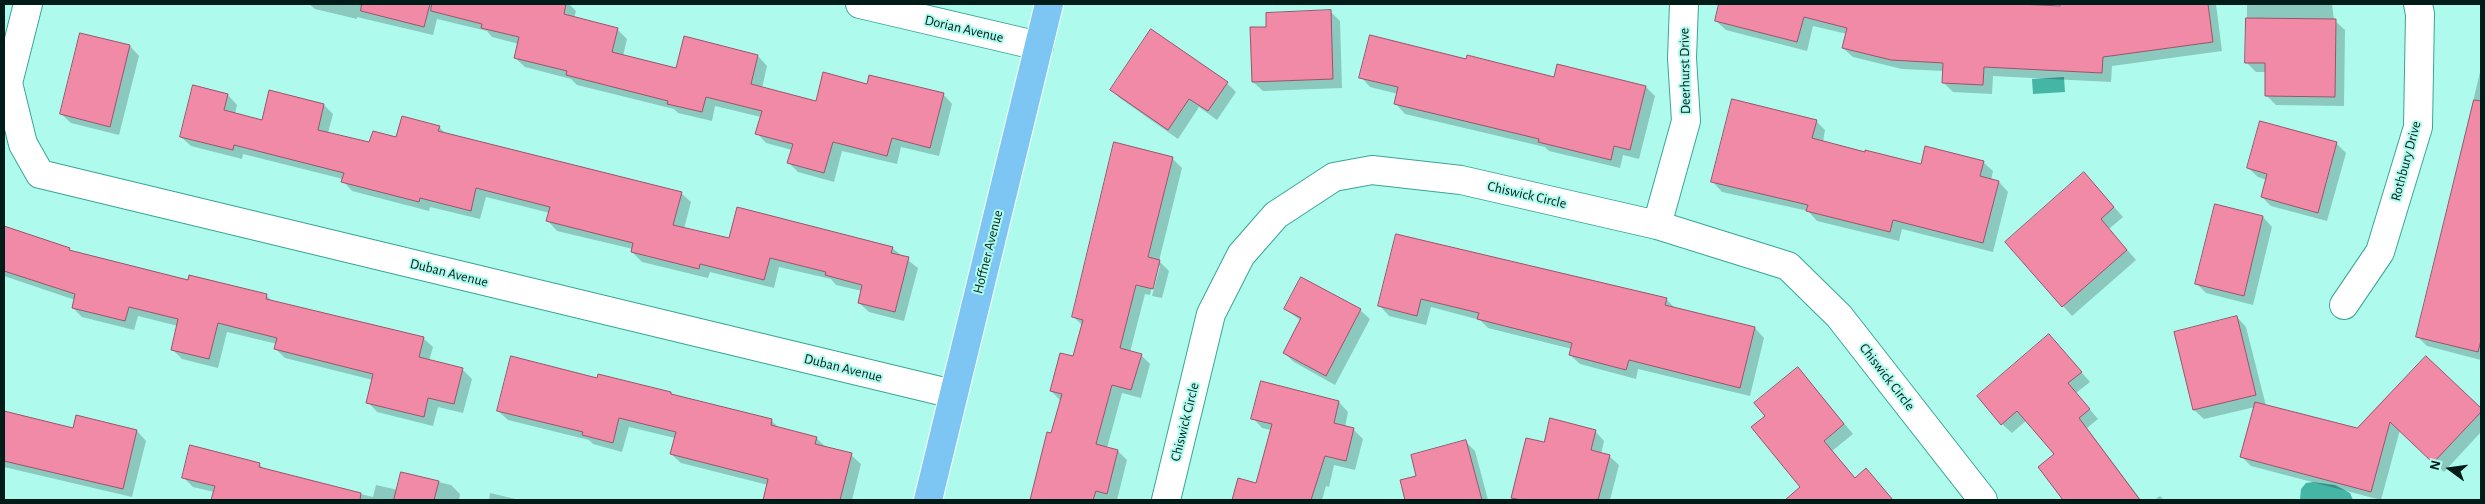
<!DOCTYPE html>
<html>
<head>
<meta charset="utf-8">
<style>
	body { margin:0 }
	#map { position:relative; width:2485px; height:504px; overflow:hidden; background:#aefbee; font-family:"Alegreya Sans",sans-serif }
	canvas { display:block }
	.frame { position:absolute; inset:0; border:5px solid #001c18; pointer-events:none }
	.north { position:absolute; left:2425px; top:444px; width:50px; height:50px; -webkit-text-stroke:4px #aefbee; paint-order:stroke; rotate:284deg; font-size:14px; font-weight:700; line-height:20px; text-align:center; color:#001c18 }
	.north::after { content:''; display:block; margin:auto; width:18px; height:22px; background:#001c18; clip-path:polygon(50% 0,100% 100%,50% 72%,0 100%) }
</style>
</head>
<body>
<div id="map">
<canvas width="2485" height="504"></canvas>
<div class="frame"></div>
<div class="north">N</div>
</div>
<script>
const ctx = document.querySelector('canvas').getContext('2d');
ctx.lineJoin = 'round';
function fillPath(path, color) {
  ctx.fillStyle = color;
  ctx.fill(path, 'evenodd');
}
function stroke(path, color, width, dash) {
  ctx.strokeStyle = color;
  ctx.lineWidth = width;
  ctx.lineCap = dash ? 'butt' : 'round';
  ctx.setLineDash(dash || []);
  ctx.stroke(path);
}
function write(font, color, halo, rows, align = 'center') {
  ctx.font = font + ' "Alegreya Sans",sans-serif';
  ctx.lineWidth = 4;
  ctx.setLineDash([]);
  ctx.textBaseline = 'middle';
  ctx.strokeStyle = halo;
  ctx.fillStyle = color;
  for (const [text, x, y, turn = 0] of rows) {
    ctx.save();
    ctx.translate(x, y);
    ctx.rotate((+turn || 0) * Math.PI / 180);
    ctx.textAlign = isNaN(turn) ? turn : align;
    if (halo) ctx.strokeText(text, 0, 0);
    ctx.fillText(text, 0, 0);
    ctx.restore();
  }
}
fillPath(new Path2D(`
	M 2064,77 L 2065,92 L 2033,94 L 2032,79 Z
	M 2313,482 L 2335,485 L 2350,493 L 2353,500 L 2300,499 L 2301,489 L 2306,483 Z`), '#45b5a6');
fillPath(new Path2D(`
	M 309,4 L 569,4 L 576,11 L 574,18 L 617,29 L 627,39 L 623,56 L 677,69 L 758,56 L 767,66 L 762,88 L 817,102 L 868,86 L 943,94 L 952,104 L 939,156 L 901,147 L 897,164 L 842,151 L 834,182 L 798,172 L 789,163 L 792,150 L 766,143 L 757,133 L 761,117 L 715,106 L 712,121 L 678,113 L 674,109 L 577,85 L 571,79 L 525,67 L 515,58 L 519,44 L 492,37 L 487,31 L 437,19 L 433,35 L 357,17 L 357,19 L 315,9 Z
	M 1721,4 L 2011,4 L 2061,7 L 2061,4 L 2216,4 L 2222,51 L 2112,66 L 2111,82 L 1993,76 L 1992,94 L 1953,92 L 1943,82 L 1944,71 L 1902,69 L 1853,57 L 1843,48 L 1847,34 L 1813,26 L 1807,51 L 1726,30 L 1716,21 Z
	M 2247,4 L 2332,4 L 2334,20 L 2345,30 L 2344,106 L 2276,105 L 2266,95 L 2267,72 L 2256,72 L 2247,63 Z
	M 1330,11 L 1340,21 L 1342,88 L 1263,91 L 1253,82 L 1267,28 Z
	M 130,46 L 139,56 L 119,135 L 71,123 L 61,114 Z
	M 1467,61 L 1555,79 L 1646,87 L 1655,96 L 1639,159 L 1623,155 L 1620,168 L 1549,151 L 1545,147 L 1405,114 L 1396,104 L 1398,94 L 1370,87 L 1361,77 Z
	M 2481,68 L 2481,360 L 2427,346 L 2417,336 Z
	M 1227,83 L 1236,92 L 1217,120 L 1199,107 L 1178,139 L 1121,99 L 1111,90 Z
	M 194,87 L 228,95 L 237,105 L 235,114 L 263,121 L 324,105 L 333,114 L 328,133 L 370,144 L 439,127 L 446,134 L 681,193 L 691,202 L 684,229 L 730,240 L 892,248 L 918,268 L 904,321 L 869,312 L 859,303 L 862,291 L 836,285 L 831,279 L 779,267 L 774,288 L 710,272 L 708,278 L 642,262 L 632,252 L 633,249 L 557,231 L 548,221 L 550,213 L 486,197 L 480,219 L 430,207 L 429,211 L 352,191 L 343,181 L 343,179 L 243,154 L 242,159 L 191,146 L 181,137 Z
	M 1816,121 L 1825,130 L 1823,142 L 1922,165 L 1983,162 L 1993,171 L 1991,180 L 1999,182 L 2008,192 L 1993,252 L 1902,229 L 1899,241 L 1817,221 L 1808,211 L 1722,192 L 1713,182 Z
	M 2336,143 L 2346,153 L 2327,221 L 2271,206 L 2262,197 L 2267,180 L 2258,177 L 2248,168 Z
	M 1172,158 L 1182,168 L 1159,261 L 1169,271 L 1162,298 L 1152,296 L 1160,266 L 1157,266 L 1150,295 L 1145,294 L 1130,352 L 1141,355 L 1150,364 L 1141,398 L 1122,393 L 1107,448 L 1118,451 L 1127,460 L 1117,500 L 1031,500 L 1048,433 L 1052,434 L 1061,401 L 1051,391 L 1074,358 L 1083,326 L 1073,316 Z
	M 2093,183 L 2123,217 L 2109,229 L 2136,260 L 2072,316 L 2006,242 Z
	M 2216,206 L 2263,217 L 2272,227 L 2253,305 L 2206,293 L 2196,283 Z
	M 4,227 L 69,249 L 72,252 L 189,282 L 266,295 L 273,302 L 423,338 L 433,347 L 429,361 L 462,369 L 472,379 L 463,413 L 438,407 L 433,426 L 377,412 L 368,402 L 373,380 L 285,358 L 276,349 L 277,344 L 227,332 L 218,368 L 182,359 L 172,349 L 178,326 L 138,316 L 134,330 L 82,317 L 73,308 L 75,300 L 4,276 Z
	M 1397,235 L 1666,299 L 1676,309 L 1755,328 L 1764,338 L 1750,396 L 1638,369 L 1636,379 L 1580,364 L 1570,355 L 1572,349 L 1488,328 L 1480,320 L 1431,307 L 1426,325 L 1389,316 L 1380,306 Z
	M 1286,309 L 1360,310 L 1370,319 L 1335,385 L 1294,362 L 1284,353 L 1301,321 Z
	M 2237,317 L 2246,327 L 2266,406 L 2358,430 L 2426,357 L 2481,409 L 2481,432 L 2444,472 L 2400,430 L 2381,500 L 2251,466 L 2242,457 L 2255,407 L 2204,419 L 2194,410 L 2175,332 Z
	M 2049,335 L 2090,382 L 2076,393 L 2098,419 L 2087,428 L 2141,500 L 2065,500 L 2039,467 L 2055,455 L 2027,420 L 2012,433 L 2002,424 Z
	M 1798,368 L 1853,434 L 1832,451 L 1856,479 L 1866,470 L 1893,500 L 1796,500 L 1792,496 L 1802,488 L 1766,416 Z
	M 1262,383 L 1339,402 L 1348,412 L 1345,427 L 1353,429 L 1363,439 L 1355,470 L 1334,465 L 1329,487 L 1326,486 L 1322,500 L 1234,500 L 1239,480 L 1257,484 L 1271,430 L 1262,428 L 1253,418 Z
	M 498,411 L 771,420 L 780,429 L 816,438 L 826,447 L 851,455 L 861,464 L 852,500 L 767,500 L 765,498 L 768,485 L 681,463 L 671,454 L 675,438 L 629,427 L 622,452 L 593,444 L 589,440 L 508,420 Z
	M 4,412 L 74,430 L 77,417 L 137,431 L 146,441 L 132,497 L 4,467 Z
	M 1595,431 L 1604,441 L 1601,454 L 1609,456 L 1619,465 L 1610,500 L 1515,500 L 1512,497 L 1545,444 Z
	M 1466,442 L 1475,451 L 1488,500 L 1407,500 L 1401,481 L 1418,477 Z
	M 259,464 L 266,471 L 373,497 L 376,485 L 398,490 L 402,473 L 451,485 L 460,494 L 459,500 L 212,500 L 214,492 L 193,487 L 184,478 Z
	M 490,493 L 520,500 L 489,500 Z
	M 2160,496 L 2164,500 L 2154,500 Z`), '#0003');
const building = new Path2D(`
	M 362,4 L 430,4 L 424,27 L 361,11 Z
	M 432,4 L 566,4 L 564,14 L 618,28 L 612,52 L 676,68 L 684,36 L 758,55 L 751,84 L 816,101 L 823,72 L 867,84 L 869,75 L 944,93 L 930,148 L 892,138 L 887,156 L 833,142 L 824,173 L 787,163 L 793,144 L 755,134 L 762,111 L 706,97 L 702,112 L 667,104 L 668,101 L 566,75 L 567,71 L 514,58 L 519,37 L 481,28 L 482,24 L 431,11 Z
	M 1719,4 L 2019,4 L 2060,6 L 2060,4 L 2208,4 L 2213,42 L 2103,57 L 2102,73 L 1984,67 L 1983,85 L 1942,83 L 1943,63 L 1891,60 L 1842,48 L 1847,28 L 1804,17 L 1797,42 L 1715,21 Z
	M 1331,10 L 1333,79 L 1252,82 L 1250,27 L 1266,27 L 1266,13 Z
	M 2246,18 L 2336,19 L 2335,97 L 2265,96 L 2265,63 L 2245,63 Z
	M 1151,29 L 1228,82 L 1208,111 L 1189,99 L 1168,130 L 1110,90 Z
	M 80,33 L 130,45 L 110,127 L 60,114 Z
	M 1370,35 L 1466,59 L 1467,55 L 1554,77 L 1557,64 L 1646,86 L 1630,150 L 1614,146 L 1611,160 L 1538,142 L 1539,139 L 1394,104 L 1398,87 L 1359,78 Z
	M 193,85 L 228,94 L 224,110 L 262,120 L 269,90 L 324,104 L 318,130 L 369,142 L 373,131 L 396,137 L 402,116 L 440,126 L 438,131 L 682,192 L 673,225 L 729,238 L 737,207 L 893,247 L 891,253 L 909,257 L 895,312 L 858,303 L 862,285 L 825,275 L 826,272 L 770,258 L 764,280 L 700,264 L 699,269 L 631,252 L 633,243 L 546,221 L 550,207 L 476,188 L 471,211 L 420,198 L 419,202 L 341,182 L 344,173 L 234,145 L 233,150 L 180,137 Z
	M 1732,99 L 1817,120 L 1812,138 L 1865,152 L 1865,150 L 1921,164 L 1925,146 L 1984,161 L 1980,176 L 1999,181 L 1983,243 L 1893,220 L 1890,232 L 1806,211 L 1808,205 L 1711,182 Z
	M 2474,100 L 2481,101 L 2481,340 L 2478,352 L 2416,337 Z
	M 2260,121 L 2337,142 L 2318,213 L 2261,197 L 2267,174 L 2247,168 Z
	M 1114,142 L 1173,157 L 1148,257 L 1160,260 L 1153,289 L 1136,285 L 1120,348 L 1142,354 L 1131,390 L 1112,385 L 1096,444 L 1118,450 L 1107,494 L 1096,491 L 1093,500 L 1030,500 L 1047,432 L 1051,433 L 1062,394 L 1050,391 L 1060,353 L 1073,356 L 1083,320 L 1072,317 Z
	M 2084,172 L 2114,207 L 2101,219 L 2127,250 L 2062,307 L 2005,242 Z
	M 2215,204 L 2263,216 L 2244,296 L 2195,284 Z
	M 4,226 L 70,248 L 69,250 L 188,280 L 189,275 L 267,294 L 266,299 L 424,337 L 419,357 L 463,368 L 454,404 L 428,398 L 424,417 L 366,403 L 373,374 L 274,349 L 277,338 L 218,323 L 209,359 L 171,350 L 178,319 L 129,307 L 125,321 L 72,308 L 75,294 L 4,271 Z
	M 1396,234 L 1667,298 L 1665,305 L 1755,327 L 1740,388 L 1629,360 L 1626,370 L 1569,355 L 1572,343 L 1477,319 L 1479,313 L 1421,299 L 1417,316 L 1378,306 Z
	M 1301,277 L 1361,309 L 1326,376 L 1283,353 L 1301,318 L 1284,309 Z
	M 2237,316 L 2256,395 L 2193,410 L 2174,332 Z
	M 2049,334 L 2082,372 L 2068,383 L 2090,409 L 2079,418 L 2140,500 L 2063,500 L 2038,467 L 2054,454 L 2017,411 L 2001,425 L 1977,396 Z
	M 511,356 L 597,378 L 598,374 L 671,392 L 671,394 L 772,419 L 771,425 L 817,437 L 815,444 L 852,453 L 840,500 L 763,500 L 768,479 L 670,454 L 676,432 L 619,418 L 613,443 L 582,435 L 583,432 L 497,411 Z
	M 2426,356 L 2481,408 L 2481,412 L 2433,463 L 2390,422 L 2371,492 L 2240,457 L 2255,402 L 2357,428 Z
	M 1798,367 L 1844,424 L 1824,441 L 1855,478 L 1866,468 L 1893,500 L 1785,500 L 1800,487 L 1751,427 L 1765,416 L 1754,403 Z
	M 1261,381 L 1339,401 L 1334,423 L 1354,428 L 1346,461 L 1325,456 L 1311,500 L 1232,500 L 1238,478 L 1256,483 L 1272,424 L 1251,419 Z
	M 4,411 L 73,428 L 76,415 L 137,430 L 123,489 L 4,461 Z
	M 1550,418 L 1596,430 L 1591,450 L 1610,455 L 1598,500 L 1521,500 L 1511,498 L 1526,438 L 1544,442 Z
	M 1466,440 L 1482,500 L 1405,500 L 1400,480 L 1416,476 L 1411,455 Z
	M 190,445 L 260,463 L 259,467 L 361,493 L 360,500 L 211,500 L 215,486 L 182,478 Z
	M 401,472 L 439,481 L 434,500 L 394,500 Z`);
fillPath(building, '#f18aa7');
stroke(building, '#9b5368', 1);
const minor = new Path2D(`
	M 28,4 L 8,83 L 23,144 L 40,174 L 953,394
	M 860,4 L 1039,46
	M 1657,225 L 1686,121 L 1682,58 L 1684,4
	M 2344,305 L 2380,252 L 2418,127 L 2420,14 L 2418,4
	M 1166,500 L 1211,314 L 1241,255 L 1276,215 L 1334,177 L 1372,170 L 1461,180 L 1657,225 L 1788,266 L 1839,316 L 1983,500`);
const major = new Path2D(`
	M 928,500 L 1049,4`);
stroke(minor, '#3ba495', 30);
stroke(major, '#fff', 30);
stroke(minor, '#fff', 28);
stroke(major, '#7dc5f2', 28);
write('14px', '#001c18', '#aefbee', [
	["Dorian Avenue",964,29,13],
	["Deerhurst Drive",1685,71,-91],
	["Rothbury Drive",2406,161,-75],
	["Chiswick Circle",1527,195,13],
	["Hoffner Avenue",988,252,-76],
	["Duban Avenue",449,273,14],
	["Duban Avenue",843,368,14],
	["Chiswick Circle",1887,377,52],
	["Chiswick Circle",1185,422,-76]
]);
</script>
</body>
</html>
